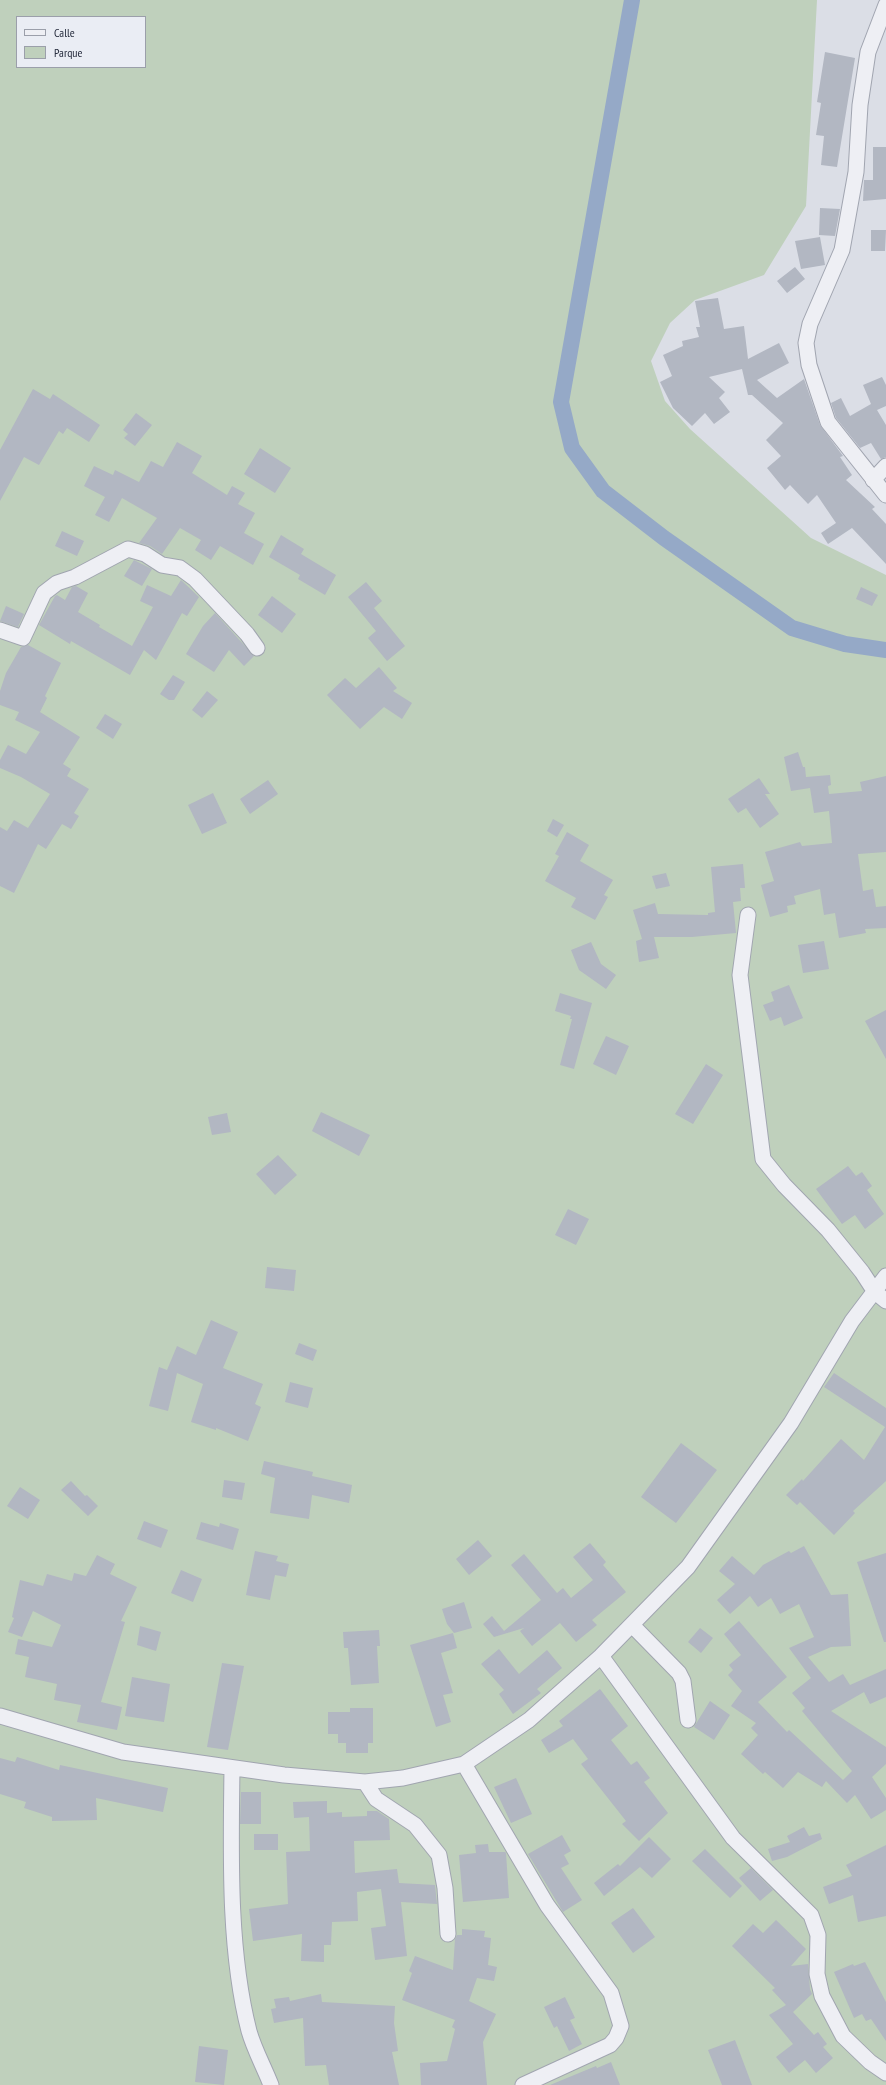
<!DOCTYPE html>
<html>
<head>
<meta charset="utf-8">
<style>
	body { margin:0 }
	#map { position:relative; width:886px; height:2085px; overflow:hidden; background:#dbdee6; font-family:"PT Sans Narrow",sans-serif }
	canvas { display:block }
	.legend { position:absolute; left:16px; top:16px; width:130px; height:52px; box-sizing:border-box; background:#eaedf4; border:1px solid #9b9faa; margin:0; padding:5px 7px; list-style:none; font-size:12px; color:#252b3c }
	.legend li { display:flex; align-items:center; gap:8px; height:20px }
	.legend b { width:20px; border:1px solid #9b9faa }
</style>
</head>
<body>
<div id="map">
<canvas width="886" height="2085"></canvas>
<ul class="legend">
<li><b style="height:5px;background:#eeeff4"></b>Calle</li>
<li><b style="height:11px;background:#bfd0bc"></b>Parque</li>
</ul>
</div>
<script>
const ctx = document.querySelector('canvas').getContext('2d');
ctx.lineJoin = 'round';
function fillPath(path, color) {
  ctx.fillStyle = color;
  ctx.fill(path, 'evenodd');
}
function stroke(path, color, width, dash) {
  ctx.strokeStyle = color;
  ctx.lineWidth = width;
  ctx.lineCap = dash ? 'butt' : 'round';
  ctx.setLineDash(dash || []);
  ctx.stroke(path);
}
fillPath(new Path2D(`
	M 0,0 L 817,0 L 806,206 L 764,275 L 695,300 L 670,323 L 651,361 L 665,401 L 690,429 L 811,538 L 886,575 L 886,2085 L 0,2085 ZM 17,17 L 145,17 L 145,67 L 17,67 Z`), '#bfd0bc');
stroke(new Path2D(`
	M 632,0 L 561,402 L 572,448 L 603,491 L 664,538 L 792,628 L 845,644 L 886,650`), '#95a9c7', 16);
fillPath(new Path2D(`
	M 825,52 L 855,58 L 837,167 L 821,165 L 824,136 L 816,135 L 821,103 L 817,102 Z
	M 873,147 L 886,147 L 886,199 L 863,201 L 864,180 L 873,180 Z
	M 820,208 L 840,209 L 835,236 L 819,235 Z
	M 871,230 L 886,230 L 885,251 L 871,251 Z
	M 820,237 L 825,265 L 801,269 L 795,241 Z
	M 795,267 L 805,279 L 787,293 L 777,281 Z
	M 718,298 L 724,329 L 744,326 L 748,359 L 779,343 L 789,363 L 757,380 L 777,398 L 804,379 L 820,425 L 843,456 L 840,457 L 852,475 L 846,480 L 875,507 L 872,509 L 886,524 L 886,564 L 852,528 L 828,544 L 821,533 L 836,523 L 817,495 L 808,504 L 790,485 L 785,490 L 767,468 L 781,456 L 766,440 L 783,423 L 752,395 L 748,395 L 742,369 L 709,377 L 725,392 L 719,398 L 730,412 L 714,424 L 705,413 L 692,426 L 673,408 L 660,382 L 672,376 L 663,355 L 683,346 L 682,341 L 699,337 L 696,327 L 700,327 L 695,301 Z
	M 882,377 L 886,385 L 886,406 L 877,410 L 886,425 L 886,457 L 881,459 L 871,443 L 860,448 L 836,418 L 831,403 L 841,398 L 850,416 L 871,404 L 863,385 Z
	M 33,389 L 50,399 L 53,394 L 100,425 L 89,442 L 67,428 L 63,434 L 59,431 L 39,465 L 24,457 L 0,501 L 0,450 Z
	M 136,413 L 152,425 L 135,446 L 124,438 L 128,434 L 123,430 Z
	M 177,442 L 202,456 L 192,473 L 227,495 L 232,486 L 245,493 L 238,504 L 255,513 L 244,533 L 264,544 L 253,565 L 220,546 L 211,560 L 195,550 L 201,540 L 180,528 L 162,554 L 150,546 L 139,543 L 157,518 L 122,498 L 109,522 L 95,515 L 105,497 L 84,486 L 94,466 L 113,475 L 115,470 L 139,482 L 151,461 L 163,467 Z
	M 260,448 L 291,468 L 275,493 L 244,474 Z
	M 62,531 L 84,541 L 77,556 L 55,546 Z
	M 281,535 L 304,549 L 301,554 L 336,575 L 325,595 L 298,579 L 300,575 L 269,557 Z
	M 134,560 L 152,569 L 142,586 L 124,576 Z
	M 181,580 L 199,597 L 187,616 L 182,613 L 156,660 L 144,650 L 130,675 L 71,641 L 70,644 L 39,625 L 55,596 L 57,595 L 65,600 L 72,587 L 76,586 L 88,593 L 78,612 L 100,625 L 99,627 L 132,646 L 153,607 L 140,601 L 147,585 L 171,596 Z
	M 366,582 L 382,601 L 374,608 L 405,646 L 387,661 L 368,638 L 376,631 L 348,597 Z
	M 861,587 L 878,595 L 872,606 L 856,599 Z
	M 272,596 L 296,614 L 282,633 L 258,615 Z
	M 6,606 L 24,614 L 18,627 L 0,621 Z
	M 215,613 L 254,656 L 244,666 L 229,650 L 214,672 L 186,654 L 203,626 Z
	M 28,645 L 61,663 L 45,696 L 47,698 L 40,712 L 80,737 L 63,764 L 71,769 L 67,776 L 89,789 L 74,813 L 79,816 L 71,829 L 62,824 L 46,849 L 38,844 L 14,893 L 0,886 L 0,827 L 7,831 L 14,820 L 28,828 L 50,794 L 21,777 L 0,768 L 0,760 L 8,745 L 26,754 L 40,732 L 15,720 L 19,712 L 0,705 L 0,691 L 6,673 L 21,647 Z
	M 379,667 L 397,688 L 393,691 L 412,703 L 402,719 L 384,707 L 360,729 L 327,695 L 345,678 L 356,688 Z
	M 173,675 L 185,682 L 174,700 L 169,700 L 160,694 Z
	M 207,691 L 218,700 L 202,718 L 192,710 Z
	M 105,714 L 122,724 L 113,739 L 96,728 Z
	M 798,752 L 803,767 L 805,767 L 806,777 L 830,775 L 831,785 L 828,786 L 829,794 L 862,791 L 860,782 L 886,776 L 886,852 L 858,854 L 863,891 L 873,889 L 876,907 L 886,906 L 886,928 L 865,929 L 866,933 L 839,938 L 835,913 L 824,915 L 820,889 L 794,896 L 796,904 L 787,906 L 788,912 L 770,917 L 761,885 L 774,881 L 765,852 L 800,842 L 802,846 L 832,843 L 829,811 L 814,813 L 810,788 L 791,791 L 784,757 Z
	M 759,778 L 770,794 L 765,794 L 779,814 L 760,828 L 746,808 L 738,813 L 728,799 Z
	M 268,780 L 278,794 L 250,814 L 240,799 Z
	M 213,793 L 227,823 L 202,834 L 188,805 Z
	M 553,819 L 564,825 L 557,837 L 547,831 Z
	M 567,832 L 589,845 L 580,861 L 613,880 L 604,895 L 608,897 L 595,920 L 571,907 L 576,898 L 545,881 L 559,856 L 555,854 Z
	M 743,864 L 745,888 L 740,888 L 741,901 L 733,902 L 736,933 L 692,937 L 654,937 L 659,958 L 639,962 L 636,941 L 642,939 L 633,910 L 655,903 L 658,914 L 708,915 L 708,913 L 715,912 L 711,867 Z
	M 666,873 L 670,886 L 656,889 L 652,876 Z
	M 824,941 L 829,969 L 803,973 L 798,945 Z
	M 591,942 L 601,964 L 616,975 L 606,989 L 579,970 L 571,950 Z
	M 789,985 L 803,1018 L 784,1026 L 781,1017 L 770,1021 L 763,1005 L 774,1001 L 771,992 Z
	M 560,993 L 592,1003 L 574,1069 L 560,1065 L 572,1019 L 570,1019 L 571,1016 L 555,1011 Z
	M 886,1010 L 886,1059 L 865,1021 Z
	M 606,1036 L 629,1046 L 616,1075 L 593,1064 Z
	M 706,1064 L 723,1075 L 693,1124 L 675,1114 Z
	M 321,1112 L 370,1135 L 359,1156 L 312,1131 Z
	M 227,1113 L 231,1132 L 212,1135 L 208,1117 Z
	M 278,1155 L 297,1175 L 275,1195 L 256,1174 Z
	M 848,1166 L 856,1176 L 862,1172 L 872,1186 L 867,1190 L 884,1214 L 865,1229 L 855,1215 L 842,1224 L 816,1189 Z
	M 568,1209 L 589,1219 L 576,1245 L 555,1235 Z
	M 267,1267 L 296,1270 L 294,1291 L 265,1288 Z
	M 211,1320 L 238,1332 L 223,1368 L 263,1384 L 255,1404 L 261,1407 L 248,1441 L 216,1428 L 216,1430 L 191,1422 L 203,1384 L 177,1373 L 168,1411 L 149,1406 L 159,1367 L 167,1370 L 177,1346 L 196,1355 Z
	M 299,1343 L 317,1350 L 313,1361 L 295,1354 Z
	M 834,1373 L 886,1408 L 886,1481 L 853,1511 L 855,1513 L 834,1535 L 800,1502 L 797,1505 L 786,1495 L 802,1479 L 803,1481 L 841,1439 L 864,1460 L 885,1427 L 824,1387 Z
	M 290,1382 L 313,1388 L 308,1408 L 285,1402 Z
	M 681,1443 L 717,1470 L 676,1523 L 641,1497 Z
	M 264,1461 L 313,1472 L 312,1476 L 352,1485 L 349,1503 L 312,1495 L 309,1519 L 270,1513 L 275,1478 L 261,1474 Z
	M 224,1480 L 245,1483 L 242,1500 L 222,1497 Z
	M 71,1481 L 85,1496 L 87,1495 L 98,1506 L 88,1516 L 61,1490 Z
	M 20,1487 L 40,1500 L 28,1519 L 7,1506 Z
	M 144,1521 L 168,1530 L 161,1548 L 137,1539 Z
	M 201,1522 L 219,1527 L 220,1523 L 239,1529 L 233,1550 L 196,1539 Z
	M 478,1540 L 492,1556 L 469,1575 L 456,1559 Z
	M 590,1543 L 606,1562 L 603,1565 L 626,1592 L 592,1620 L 597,1625 L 576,1642 L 560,1623 L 532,1646 L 520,1631 L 524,1628 L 494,1637 L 483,1624 L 492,1616 L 504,1631 L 541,1600 L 511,1565 L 524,1554 L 557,1593 L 563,1588 L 571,1598 L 593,1580 L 573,1557 Z
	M 804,1546 L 831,1595 L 848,1594 L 851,1646 L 831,1647 L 808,1657 L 829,1682 L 843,1674 L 850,1685 L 886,1669 L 886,1697 L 870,1704 L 864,1692 L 831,1711 L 886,1747 L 886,1764 L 872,1777 L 886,1798 L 886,1810 L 871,1819 L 855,1795 L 847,1803 L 826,1781 L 822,1787 L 798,1772 L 783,1788 L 765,1772 L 763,1774 L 741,1754 L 758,1735 L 751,1728 L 756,1723 L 731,1706 L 742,1691 L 728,1675 L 733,1670 L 729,1665 L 741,1655 L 724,1634 L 739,1621 L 787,1677 L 758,1702 L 787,1732 L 789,1730 L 843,1780 L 852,1771 L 802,1711 L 805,1708 L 792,1693 L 811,1678 L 789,1648 L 814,1637 L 799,1604 L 780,1614 L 771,1598 L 758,1607 L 750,1596 L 730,1614 L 717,1600 L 735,1584 L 719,1571 L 732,1556 L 754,1575 L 763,1565 L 789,1551 L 791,1553 Z
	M 255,1551 L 278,1556 L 276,1561 L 289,1564 L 286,1577 L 275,1575 L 270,1600 L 246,1595 Z
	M 886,1553 L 886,1642 L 884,1642 L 857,1562 Z
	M 97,1555 L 115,1564 L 110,1574 L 137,1587 L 121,1621 L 125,1622 L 101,1702 L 122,1707 L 117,1730 L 77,1722 L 81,1705 L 54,1700 L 57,1684 L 25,1677 L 29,1657 L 15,1654 L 18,1639 L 52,1647 L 61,1625 L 33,1611 L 22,1637 L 8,1632 L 14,1618 L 12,1617 L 20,1580 L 43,1586 L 47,1574 L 72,1581 L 74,1573 L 86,1576 Z
	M 181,1570 L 202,1579 L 193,1602 L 171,1593 Z
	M 464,1602 L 472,1628 L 454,1633 L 447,1624 L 442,1609 Z
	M 140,1626 L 161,1632 L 156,1651 L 137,1645 Z
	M 700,1628 L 713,1638 L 701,1653 L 688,1642 Z
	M 379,1630 L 380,1646 L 377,1646 L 379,1683 L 351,1685 L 348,1648 L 344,1648 L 343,1632 Z
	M 453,1633 L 457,1648 L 441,1653 L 453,1693 L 443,1695 L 451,1722 L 436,1727 L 410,1645 Z
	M 499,1649 L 519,1674 L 547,1650 L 562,1668 L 537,1689 L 541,1693 L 513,1714 L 499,1694 L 504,1690 L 481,1664 Z
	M 222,1663 L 244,1666 L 228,1750 L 207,1747 Z
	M 132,1677 L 170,1684 L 164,1722 L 125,1716 Z
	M 600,1689 L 628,1726 L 611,1740 L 631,1765 L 637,1761 L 650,1778 L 644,1782 L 668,1813 L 639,1841 L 622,1824 L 626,1821 L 581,1764 L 588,1759 L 573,1739 L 549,1753 L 541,1740 L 563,1726 L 559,1721 Z
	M 710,1701 L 730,1715 L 714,1740 L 694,1727 Z
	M 350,1708 L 373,1708 L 373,1743 L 368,1743 L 368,1753 L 346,1753 L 346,1743 L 338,1743 L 338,1734 L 328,1734 L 328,1712 L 350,1712 Z
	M 17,1757 L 59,1770 L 60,1765 L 168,1788 L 163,1812 L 96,1798 L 97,1820 L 52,1821 L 52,1817 L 24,1808 L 26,1802 L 0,1794 L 0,1758 L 15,1762 Z
	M 516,1778 L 532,1814 L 511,1823 L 494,1787 Z
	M 241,1792 L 261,1792 L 261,1824 L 240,1824 Z
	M 327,1801 L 327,1813 L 342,1812 L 342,1817 L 367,1816 L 367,1811 L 377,1811 L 389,1819 L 390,1840 L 354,1841 L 355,1873 L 397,1869 L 399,1883 L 435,1885 L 437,1904 L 401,1902 L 407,1956 L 375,1960 L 371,1928 L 386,1926 L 381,1889 L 357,1892 L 358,1921 L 332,1922 L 331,1945 L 324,1945 L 324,1962 L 301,1961 L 302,1934 L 253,1941 L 249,1909 L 288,1904 L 286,1852 L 310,1851 L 309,1817 L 294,1818 L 293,1802 Z
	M 804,1827 L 809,1836 L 820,1833 L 822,1839 L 787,1857 L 772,1861 L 768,1849 L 790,1842 L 787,1836 Z
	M 254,1834 L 278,1834 L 278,1850 L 254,1850 Z
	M 562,1835 L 571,1851 L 564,1855 L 569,1864 L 561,1868 L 582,1900 L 563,1912 L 528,1854 Z
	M 649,1837 L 671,1859 L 652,1878 L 640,1867 L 604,1896 L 594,1883 L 618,1864 L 620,1866 Z
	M 488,1844 L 489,1852 L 505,1852 L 506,1853 L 509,1898 L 463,1902 L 459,1855 L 476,1853 L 475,1845 Z
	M 886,1845 L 886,1916 L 858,1922 L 853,1895 L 829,1904 L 823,1887 L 852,1876 L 846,1865 Z
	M 705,1849 L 742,1886 L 730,1898 L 692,1861 Z
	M 751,1868 L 773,1890 L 760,1901 L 739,1878 Z
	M 633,1908 L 655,1937 L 633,1953 L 611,1923 Z
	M 776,1920 L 806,1949 L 791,1966 L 808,1964 L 810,1989 L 812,1994 L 793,2012 L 814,2035 L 818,2032 L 827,2044 L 823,2047 L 833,2058 L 816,2073 L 805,2060 L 789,2073 L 776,2057 L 793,2044 L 769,2015 L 786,2005 L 772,1990 L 775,1988 L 732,1946 L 753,1924 L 763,1933 Z
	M 462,1929 L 485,1931 L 484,1937 L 491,1938 L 488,1965 L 497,1967 L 494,1981 L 477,1978 L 469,2001 L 496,2014 L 483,2042 L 487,2085 L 421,2085 L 420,2063 L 447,2061 L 455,2029 L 452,2027 L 455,2020 L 402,2000 L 412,1973 L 409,1971 L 415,1956 L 453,1970 L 455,1939 L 457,1935 L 462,1935 Z
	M 865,1962 L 886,2002 L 886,2041 L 871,2019 L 866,2021 L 862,2014 L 854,2018 L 834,1972 L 853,1964 L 854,1966 Z
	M 321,1994 L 322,2002 L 395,2006 L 394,2023 L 398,2051 L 392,2052 L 399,2085 L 329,2085 L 326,2065 L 305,2066 L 303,2018 L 274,2023 L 271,2009 L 276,2008 L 274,1999 L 289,1997 L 290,2001 Z
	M 565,1997 L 575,2018 L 570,2020 L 582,2044 L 569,2051 L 557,2026 L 554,2028 L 544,2007 Z
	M 735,2040 L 752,2085 L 722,2085 L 708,2050 Z
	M 199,2046 L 228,2050 L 224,2085 L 195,2082 Z
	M 611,2062 L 620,2085 L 550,2085 L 596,2066 L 597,2068 Z`), '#b2b7c2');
const minor = new Path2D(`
	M 886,5 L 868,52 L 860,105 L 856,172 L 842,250 L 810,324 L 806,343 L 809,365 L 828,422 L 886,495
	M 873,480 L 886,466
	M 0,630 L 23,638 L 44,593 L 57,583 L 75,577 L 128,549 L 145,554 L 162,565 L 180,568 L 195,579 L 247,634 L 257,648
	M 748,915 L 740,975 L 763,1159 L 784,1185 L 828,1230 L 862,1272 L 875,1292 L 886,1301
	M 632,1625 L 679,1673 L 683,1681 L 688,1720
	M 601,1656 L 733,1838 L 811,1915 L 818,1935 L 817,1974 L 822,1996 L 843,2036 L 870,2062 L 886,2073
	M 0,1716 L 123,1752 L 284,1775 L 365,1782 L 403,1778 L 464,1764 L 529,1720 L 601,1656 L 688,1567 L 791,1423 L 852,1321 L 886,1276
	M 464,1764 L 547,1905 L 611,1993 L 621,2026 L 616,2038 L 610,2045 L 523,2085
	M 232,1768 C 231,1852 228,1949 249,2031 C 254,2049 264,2067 271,2085
	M 365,1782 L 376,1799 L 415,1825 L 439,1855 L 445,1888 L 448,1934`);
stroke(minor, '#a1a5b0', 17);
stroke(minor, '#eeeff4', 15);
</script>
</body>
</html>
